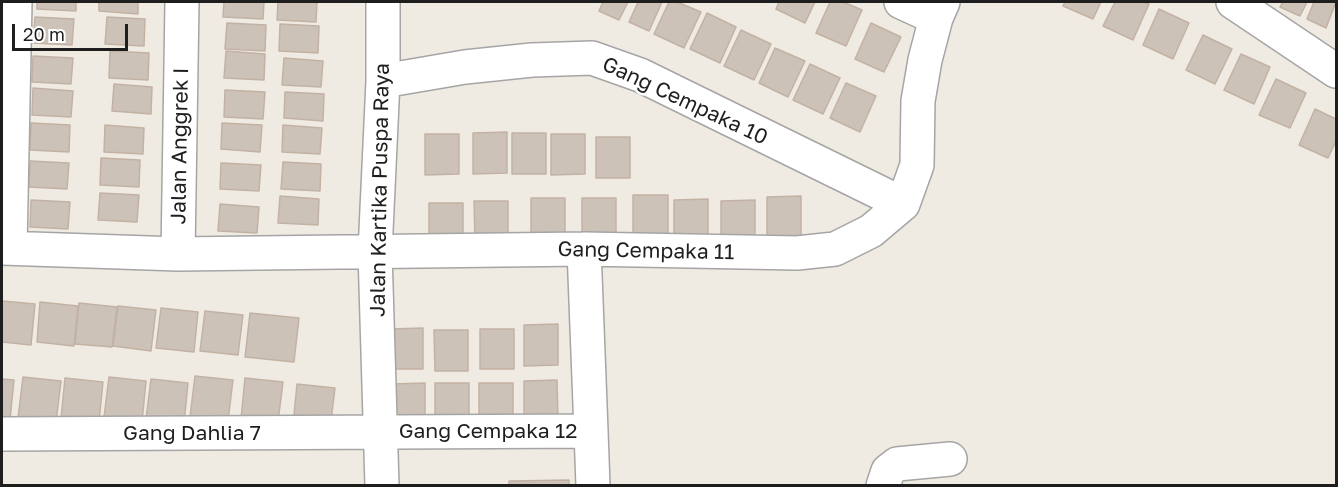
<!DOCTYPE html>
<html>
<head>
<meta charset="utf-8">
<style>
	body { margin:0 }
	#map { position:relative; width:1338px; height:487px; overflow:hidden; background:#f0ebe2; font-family:"Golos Text",sans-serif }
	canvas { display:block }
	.frame { position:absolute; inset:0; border:3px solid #1e1e1e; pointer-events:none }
	.scale { position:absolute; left:12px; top:24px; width:116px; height:27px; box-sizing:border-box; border:3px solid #1e1e1e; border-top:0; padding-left:8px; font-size:18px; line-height:21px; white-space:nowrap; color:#1e1e1e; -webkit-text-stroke:4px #fff; paint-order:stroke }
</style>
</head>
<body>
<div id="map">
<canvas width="1338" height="487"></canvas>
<div class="frame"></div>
<div class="scale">20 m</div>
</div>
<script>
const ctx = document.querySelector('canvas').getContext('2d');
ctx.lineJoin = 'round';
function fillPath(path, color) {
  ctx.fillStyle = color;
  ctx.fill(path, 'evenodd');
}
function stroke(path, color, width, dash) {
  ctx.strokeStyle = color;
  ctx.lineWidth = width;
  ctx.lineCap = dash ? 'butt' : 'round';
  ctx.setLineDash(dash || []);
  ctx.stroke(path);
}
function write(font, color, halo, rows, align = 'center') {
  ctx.font = font + ' "Golos Text",sans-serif';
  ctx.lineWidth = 5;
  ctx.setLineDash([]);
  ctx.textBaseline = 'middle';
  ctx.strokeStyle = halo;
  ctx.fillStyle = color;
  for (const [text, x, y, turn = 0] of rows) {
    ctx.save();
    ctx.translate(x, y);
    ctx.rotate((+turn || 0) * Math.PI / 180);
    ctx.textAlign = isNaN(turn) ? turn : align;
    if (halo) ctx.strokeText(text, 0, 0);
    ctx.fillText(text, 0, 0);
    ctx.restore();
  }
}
const building = new Path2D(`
	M 37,2 L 76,2 L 76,11 L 37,9 Z
	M 99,2 L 138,2 L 138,14 L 99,11 Z
	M 224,2 L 264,2 L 263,19 L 223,17 Z
	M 278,2 L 317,2 L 316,22 L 277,20 Z
	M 603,2 L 628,2 L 619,20 L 599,11 Z
	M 638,2 L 662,2 L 649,31 L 629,22 Z
	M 669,2 L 677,2 L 701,12 L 684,48 L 654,34 Z
	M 779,2 L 815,2 L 805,23 L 776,9 Z
	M 830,2 L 843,2 L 862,10 L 846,46 L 816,33 Z
	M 1065,2 L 1101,2 L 1093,19 L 1063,6 Z
	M 1115,2 L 1143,2 L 1149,4 L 1133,40 L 1103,26 Z
	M 1283,2 L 1307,2 L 1300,16 L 1280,7 Z
	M 1314,2 L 1336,2 L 1326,28 L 1307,19 Z
	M 1159,9 L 1189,23 L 1173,59 L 1143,45 Z
	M 707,13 L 736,27 L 720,63 L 690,49 Z
	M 35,17 L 74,19 L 72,45 L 33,43 Z
	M 107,17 L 145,19 L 144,46 L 105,44 Z
	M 227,23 L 266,25 L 265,51 L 225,49 Z
	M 871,23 L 901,37 L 884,72 L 855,59 Z
	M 280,24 L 319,26 L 318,53 L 279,51 Z
	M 741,30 L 771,44 L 754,80 L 724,66 Z
	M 1203,35 L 1232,49 L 1215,84 L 1186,70 Z
	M 775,48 L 805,61 L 788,97 L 759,83 Z
	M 110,51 L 149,53 L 148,80 L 109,78 Z
	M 226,51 L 265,54 L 264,80 L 224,78 Z
	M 1241,54 L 1270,67 L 1254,104 L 1224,90 Z
	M 33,56 L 73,58 L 71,84 L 32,82 Z
	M 284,58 L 323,61 L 321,87 L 282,85 Z
	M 810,64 L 840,78 L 823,114 L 793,100 Z
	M 1276,79 L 1306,93 L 1290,128 L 1259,115 Z
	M 846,83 L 876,96 L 860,132 L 830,118 Z
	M 114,84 L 152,87 L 151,114 L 112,111 Z
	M 33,88 L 73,91 L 71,117 L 32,115 Z
	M 225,90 L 265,92 L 263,119 L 224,117 Z
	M 285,92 L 324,94 L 323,121 L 284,118 Z
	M 1315,109 L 1336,119 L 1336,141 L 1328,158 L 1299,145 Z
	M 31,123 L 70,125 L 69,152 L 30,150 Z
	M 222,123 L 262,125 L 260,152 L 221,149 Z
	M 105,125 L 144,128 L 143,154 L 104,152 Z
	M 283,125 L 322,128 L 320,154 L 282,152 Z
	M 507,132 L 507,173 L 473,174 L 473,133 Z
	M 512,133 L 546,133 L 546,174 L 512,174 Z
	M 425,134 L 459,134 L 459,174 L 425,175 Z
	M 551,134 L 585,134 L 585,174 L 551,175 Z
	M 596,137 L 630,137 L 630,178 L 596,178 Z
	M 101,158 L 140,160 L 139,187 L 100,185 Z
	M 30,161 L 69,163 L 67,189 L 29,187 Z
	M 283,162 L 321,164 L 320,191 L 281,189 Z
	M 221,163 L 261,165 L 259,191 L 220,189 Z
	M 100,193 L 139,195 L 137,222 L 98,220 Z
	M 633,195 L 668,195 L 668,236 L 633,236 Z
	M 280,196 L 319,199 L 318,225 L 278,223 Z
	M 801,196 L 801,237 L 767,237 L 767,197 Z
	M 531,198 L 565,198 L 565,238 L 531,239 Z
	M 582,198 L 616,198 L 616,238 L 582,239 Z
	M 708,199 L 708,240 L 674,240 L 674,200 Z
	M 31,200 L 70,202 L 68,229 L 30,227 Z
	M 755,200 L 755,241 L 721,241 L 721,201 Z
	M 474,201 L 508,201 L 508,242 L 475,242 Z
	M 429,203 L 463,203 L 463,243 L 429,244 Z
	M 220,204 L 259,207 L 257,233 L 218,231 Z
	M 2,301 L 35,304 L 31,345 L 2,342 Z
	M 40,302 L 78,306 L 74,346 L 37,342 Z
	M 79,303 L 117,307 L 112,347 L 75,344 Z
	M 118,306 L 156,310 L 151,351 L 113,346 Z
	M 161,308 L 198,312 L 194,352 L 156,348 Z
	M 205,311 L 243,315 L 238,355 L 200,351 Z
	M 250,313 L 299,318 L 294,362 L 245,357 Z
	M 558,324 L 558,365 L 524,366 L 524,325 Z
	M 423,328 L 423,369 L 389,369 L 389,329 Z
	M 480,329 L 514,329 L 514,369 L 480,369 Z
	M 434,330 L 468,330 L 468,371 L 435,371 Z
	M 195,376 L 233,380 L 228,421 L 190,417 Z
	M 23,377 L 61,381 L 56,422 L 18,418 Z
	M 109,377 L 146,381 L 142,422 L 104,417 Z
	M 65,378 L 103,382 L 99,422 L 61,419 Z
	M 245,378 L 283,382 L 278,422 L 241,419 Z
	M 2,379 L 14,380 L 10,420 L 2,419 Z
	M 151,379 L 188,383 L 184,423 L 146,419 Z
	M 557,380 L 558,421 L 524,422 L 524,381 Z
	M 425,383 L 425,424 L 391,424 L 391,384 Z
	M 435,383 L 469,383 L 469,423 L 435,424 Z
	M 479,383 L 513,383 L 513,424 L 479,424 Z
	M 297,384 L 335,388 L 330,429 L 293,425 Z
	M 569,480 L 569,486 L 509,486 L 509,481 Z`);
fillPath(building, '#ccc2b8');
stroke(building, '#c3b2a4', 1.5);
const street = new Path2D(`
	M 901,2 L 936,18
	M 1233,2 L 1336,71
	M 383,81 L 465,67 L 532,60 L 592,58 L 640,75 L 903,204
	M 2,248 L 178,254 L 584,249 L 797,253 L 835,249 L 871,231 L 903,204 L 917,165 L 918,101 L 925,60 L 936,18 L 943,2
	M 10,248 L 15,2
	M 178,254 L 182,2
	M 591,431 L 593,486
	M 2,434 L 591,431 L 584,249
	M 382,486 L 375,252 L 383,81 L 383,2
	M 883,486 L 888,471 L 897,464 L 950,459`);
stroke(street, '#a5a5a5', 36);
stroke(street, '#fff', 33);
write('21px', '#1e1e1e', '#fff', [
	["Gang Cempaka 10",685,101,25],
	["Jalan Anggrek I",180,146,-89],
	["Jalan Kartika Puspa Raya",380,190,-89],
	["Gang Cempaka 11",646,251,1],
	["Gang Cempaka 12",488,431],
	["Gang Dahlia 7",192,433]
]);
</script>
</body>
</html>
